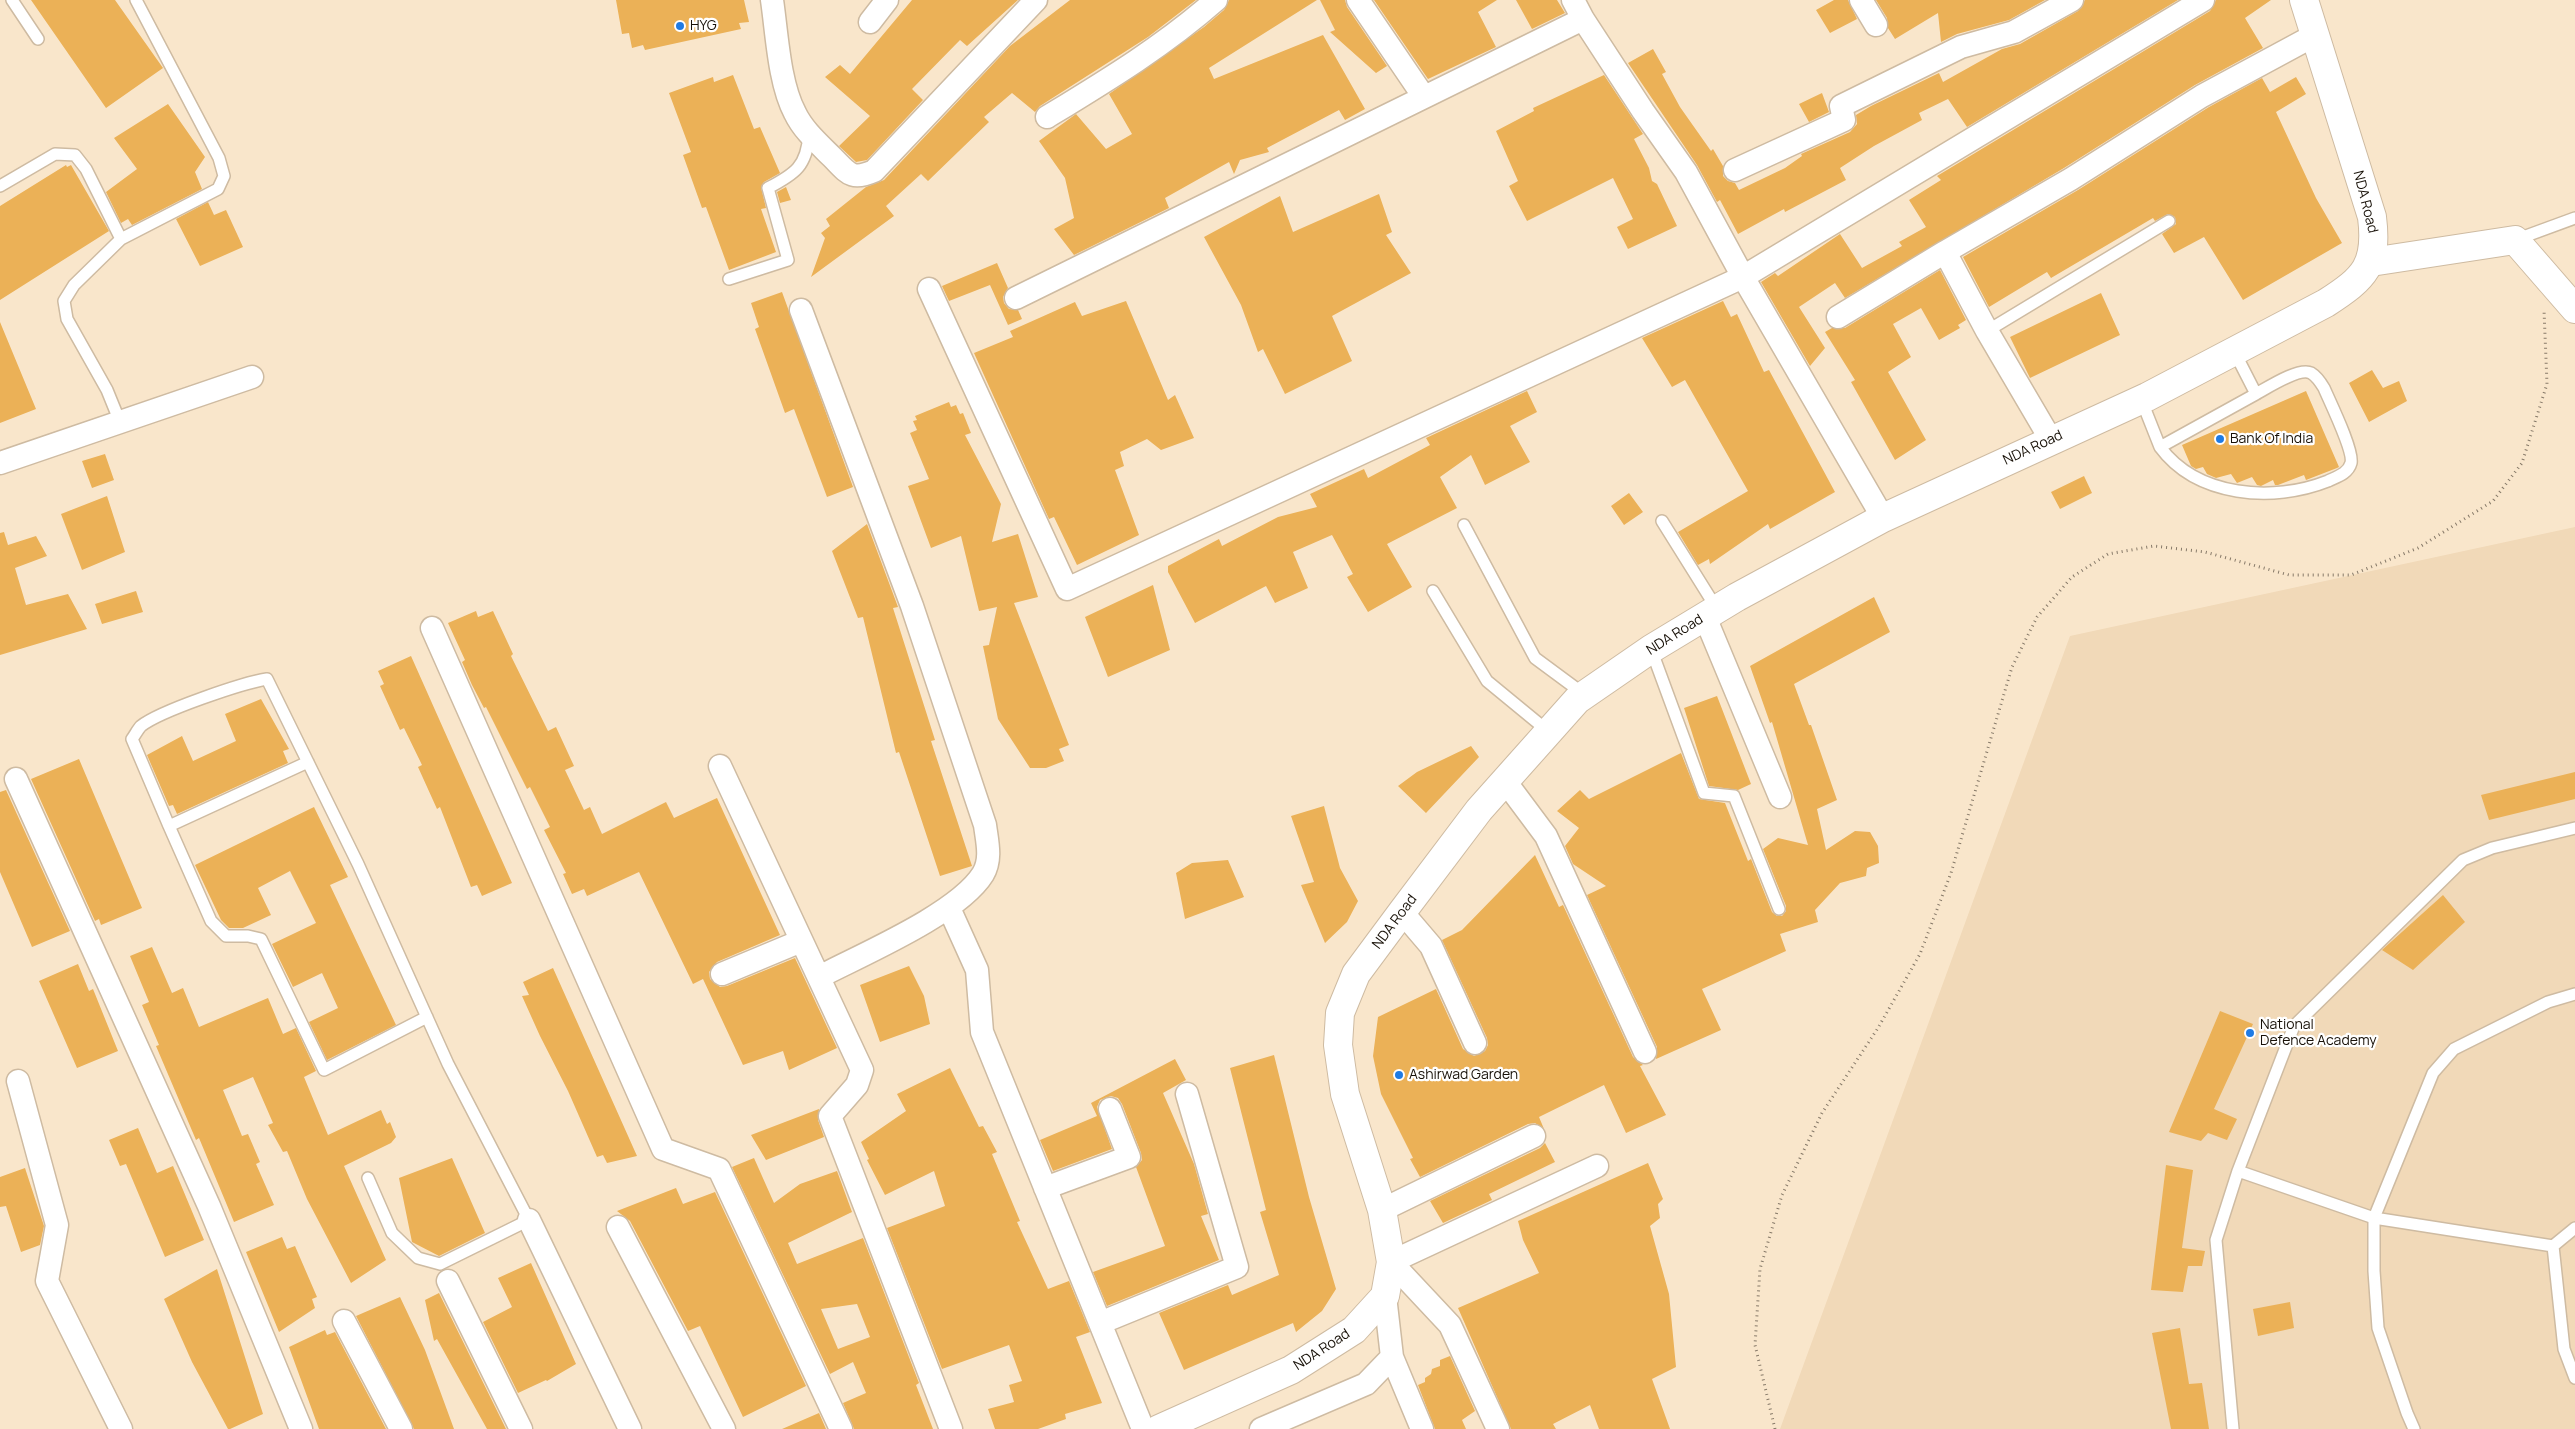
<!DOCTYPE html>
<html>
<head>
<meta charset="utf-8">
<style>
	body { margin:0 }
	canvas { display:block; background:#f9e6cb }
</style>
</head>
<body>
<canvas width="2575" height="1429"></canvas>
<script>
const ctx = document.querySelector('canvas').getContext('2d');
ctx.lineJoin = 'round';
function fillPath(path, color) {
  ctx.fillStyle = color;
  ctx.fill(path, 'evenodd');
}
function stroke(path, color, width, dash) {
  ctx.strokeStyle = color;
  ctx.lineWidth = width;
  ctx.lineCap = dash ? 'butt' : 'round';
  ctx.setLineDash(dash || []);
  ctx.stroke(path);
}
function write(font, color, halo, rows, align = 'center') {
  ctx.font = font + ' Manrope,sans-serif';
  ctx.lineWidth = 4.5;
  ctx.setLineDash([]);
  ctx.textBaseline = 'middle';
  ctx.strokeStyle = halo;
  ctx.fillStyle = color;
  for (const [text, x, y, turn = 0] of rows) {
    ctx.save();
    ctx.translate(x, y);
    ctx.rotate((+turn || 0) * Math.PI / 180);
    ctx.textAlign = isNaN(turn) ? turn : align;
    if (halo) ctx.strokeText(text, 0, 0);
    ctx.fillText(text, 0, 0);
    ctx.restore();
  }
}
fillPath(new Path2D(`
	M 2575,527 L 2575,1429 L 1780,1429 L 2070,636 Z`), '#f1d9b8');
fillPath(new Path2D(`
	M 31,0 L 115,0 L 163,68 L 106,108 Z
	M 616,0 L 744,0 L 749,22 L 739,23 L 741,29 L 645,50 L 643,45 L 632,48 L 629,33 L 622,34 Z
	M 912,0 L 1018,0 L 967,46 L 960,40 L 912,89 L 923,100 L 867,160 L 856,162 L 839,146 L 870,116 L 825,77 L 840,65 L 850,74 Z
	M 1070,0 L 1196,0 L 1148,37 L 1040,106 L 1035,112 L 1012,93 L 984,117 L 989,122 L 928,181 L 921,174 L 886,206 L 894,216 L 811,277 L 825,238 L 821,233 L 830,226 L 826,219 L 866,187 L 884,180 L 1010,46 Z
	M 1229,0 L 1317,0 L 1209,68 L 1214,79 L 1323,35 L 1365,109 L 1345,120 L 1339,110 L 1267,148 L 1269,152 L 1240,160 L 1234,174 L 1229,162 L 1165,198 L 1169,208 L 1074,255 L 1054,229 L 1074,218 L 1065,178 L 1039,141 L 1076,114 L 1106,149 L 1132,134 L 1109,94 L 1204,27 L 1224,10 Z
	M 1320,0 L 1345,0 L 1347,7 L 1387,66 L 1376,73 L 1330,32 L 1335,30 Z
	M 1374,0 L 1497,0 L 1478,12 L 1496,47 L 1428,79 Z
	M 1516,0 L 1557,0 L 1565,13 L 1532,29 Z
	M 1834,0 L 1848,0 L 1857,19 L 1830,33 L 1816,10 Z
	M 1876,0 L 2045,0 L 2009,20 L 1957,34 L 1941,42 L 1938,13 L 1895,39 L 1888,28 L 1887,18 Z
	M 2085,0 L 2178,0 L 1967,127 L 1948,99 L 1919,113 L 1922,120 L 1874,146 L 1840,168 L 1846,180 L 1785,212 L 1784,209 L 1738,234 L 1720,200 L 1717,202 L 1697,165 L 1628,63 L 1653,49 L 1666,72 L 1662,74 L 1680,107 L 1711,151 L 1713,149 L 1723,166 L 1723,176 L 1728,181 L 1735,183 L 1739,190 L 1785,168 L 1802,156 L 1801,154 L 1850,132 L 1857,124 L 1856,115 L 1871,106 L 1939,73 L 1943,82 L 2002,49 L 2020,44 L 2078,11 Z
	M 2216,0 L 2271,0 L 2245,18 L 2263,48 L 2195,85 L 2064,168 L 1845,298 L 1835,283 L 1799,307 L 1825,348 L 1810,366 L 1761,282 L 1775,273 L 1778,276 L 1840,234 L 1862,268 L 1902,246 L 1899,242 L 1926,227 L 1909,200 L 1941,180 L 1937,176 L 2210,11 Z
	M 733,75 L 754,129 L 760,127 L 780,173 L 764,182 L 761,187 L 766,208 L 761,209 L 776,252 L 729,270 L 706,207 L 702,208 L 683,155 L 691,152 L 669,93 L 713,77 L 714,82 Z
	M 1604,75 L 1643,134 L 1634,139 L 1649,168 L 1652,181 L 1657,184 L 1677,226 L 1628,249 L 1617,227 L 1633,219 L 1613,178 L 1527,221 L 1509,186 L 1518,181 L 1496,131 L 1534,111 L 1533,108 Z
	M 2296,77 L 2306,94 L 2276,112 L 2316,198 L 2342,243 L 2243,300 L 2204,237 L 2174,253 L 2162,234 L 2176,224 L 2175,217 L 2168,214 L 2155,221 L 2153,218 L 2051,278 L 2047,272 L 1989,307 L 1963,257 L 2078,190 L 2209,107 L 2262,78 L 2270,92 Z
	M 1822,93 L 1829,112 L 1809,122 L 1799,104 Z
	M 168,104 L 205,157 L 195,172 L 202,189 L 132,225 L 128,219 L 121,223 L 106,192 L 137,169 L 114,138 Z
	M 66,165 L 67,167 L 71,165 L 109,231 L 0,300 L 0,206 Z
	M 786,187 L 791,200 L 780,203 L 777,192 Z
	M 1379,194 L 1392,232 L 1386,235 L 1411,273 L 1332,316 L 1352,361 L 1285,394 L 1263,349 L 1258,352 L 1241,305 L 1204,237 L 1280,196 L 1293,232 Z
	M 208,202 L 214,215 L 226,210 L 243,247 L 200,266 L 176,219 Z
	M 997,263 L 1008,288 L 1003,297 L 1004,303 L 1009,309 L 1018,310 L 1022,319 L 1008,325 L 990,285 L 949,301 L 942,286 Z
	M 1940,270 L 1966,320 L 1958,325 L 1960,328 L 1939,340 L 1921,308 L 1893,324 L 1911,357 L 1888,372 L 1926,440 L 1895,460 L 1851,382 L 1855,380 L 1825,332 L 1832,328 L 1845,328 Z
	M 782,292 L 853,487 L 827,497 L 794,409 L 785,413 L 755,329 L 759,327 L 751,303 Z
	M 2101,293 L 2120,335 L 2030,378 L 2010,337 Z
	M 1126,301 L 1168,400 L 1175,395 L 1194,438 L 1161,450 L 1147,439 L 1120,452 L 1124,466 L 1115,470 L 1139,535 L 1077,565 L 1054,517 L 1049,519 L 974,353 L 1013,337 L 1010,331 L 1075,302 L 1082,316 Z
	M 1723,301 L 1731,317 L 1737,314 L 1764,372 L 1769,370 L 1835,492 L 1770,529 L 1768,524 L 1710,564 L 1709,559 L 1698,565 L 1678,532 L 1748,491 L 1685,380 L 1672,387 L 1642,338 Z
	M 0,322 L 36,409 L 0,423 Z
	M 2372,370 L 2383,388 L 2399,381 L 2407,401 L 2369,422 L 2349,383 Z
	M 1527,391 L 1537,412 L 1510,426 L 1530,462 L 1485,485 L 1471,455 L 1440,477 L 1457,508 L 1387,544 L 1412,587 L 1368,612 L 1347,577 L 1353,574 L 1332,535 L 1293,552 L 1308,588 L 1275,603 L 1266,586 L 1195,623 L 1168,572 L 1168,566 L 1219,539 L 1222,546 L 1278,517 L 1317,507 L 1310,494 L 1364,469 L 1368,478 L 1430,445 L 1426,438 Z
	M 2306,391 L 2339,467 L 2337,468 L 2306,480 L 2304,475 L 2278,485 L 2275,485 L 2273,480 L 2261,486 L 2257,485 L 2252,477 L 2237,483 L 2231,474 L 2216,478 L 2207,474 L 2203,467 L 2196,469 L 2191,466 L 2182,445 Z
	M 949,402 L 951,407 L 956,405 L 960,414 L 963,413 L 971,433 L 965,435 L 1001,504 L 992,542 L 1018,534 L 1038,597 L 1014,603 L 1069,745 L 1059,749 L 1064,761 L 1046,768 L 1030,768 L 998,719 L 983,646 L 989,645 L 997,607 L 979,611 L 961,536 L 931,548 L 908,486 L 929,479 L 910,433 L 917,430 L 913,421 L 917,420 L 915,416 Z
	M 105,454 L 114,480 L 92,488 L 82,461 Z
	M 2084,476 L 2092,493 L 2060,509 L 2051,492 Z
	M 1629,493 L 1643,512 L 1624,525 L 1611,506 Z
	M 107,496 L 125,552 L 82,570 L 61,514 Z
	M 867,524 L 898,607 L 893,608 L 935,740 L 931,741 L 972,866 L 940,876 L 899,752 L 896,753 L 863,617 L 858,618 L 832,551 Z
	M 4,532 L 8,545 L 36,536 L 47,556 L 15,568 L 26,605 L 68,594 L 87,629 L 0,655 L 0,533 Z
	M 1153,585 L 1170,650 L 1108,677 L 1085,617 Z
	M 136,591 L 143,612 L 102,624 L 95,604 Z
	M 1874,597 L 1890,632 L 1794,684 L 1809,725 L 1811,725 L 1837,800 L 1817,809 L 1826,850 L 1855,831 L 1870,832 L 1878,846 L 1879,863 L 1867,868 L 1866,876 L 1840,883 L 1815,910 L 1818,922 L 1780,934 L 1786,951 L 1702,989 L 1721,1030 L 1656,1059 L 1657,1047 L 1587,895 L 1606,886 L 1573,864 L 1565,846 L 1579,828 L 1557,811 L 1580,790 L 1589,799 L 1681,753 L 1699,799 L 1725,803 L 1748,861 L 1751,859 L 1772,912 L 1777,916 L 1782,916 L 1786,911 L 1786,906 L 1763,849 L 1778,838 L 1808,845 L 1772,722 L 1770,723 L 1750,666 Z
	M 476,611 L 478,617 L 493,611 L 513,654 L 511,656 L 548,731 L 556,727 L 574,766 L 565,770 L 584,810 L 590,807 L 602,834 L 666,802 L 674,818 L 717,798 L 780,935 L 717,962 L 709,972 L 710,979 L 720,987 L 727,986 L 795,958 L 837,1048 L 789,1070 L 783,1051 L 743,1065 L 703,979 L 693,984 L 639,872 L 587,896 L 584,889 L 572,894 L 563,874 L 566,873 L 544,830 L 550,827 L 530,787 L 527,789 L 486,707 L 484,708 L 472,685 L 462,662 L 465,660 L 448,623 Z
	M 411,656 L 512,883 L 482,896 L 477,885 L 471,887 L 440,807 L 437,809 L 418,767 L 422,765 L 404,728 L 400,730 L 380,686 L 384,684 L 378,671 Z
	M 1717,696 L 1751,784 L 1738,790 L 1709,786 L 1684,708 Z
	M 261,699 L 289,749 L 283,751 L 288,763 L 177,814 L 173,805 L 169,806 L 147,755 L 182,736 L 193,761 L 236,741 L 225,714 Z
	M 1471,746 L 1479,757 L 1426,813 L 1398,786 L 1417,772 Z
	M 79,759 L 142,908 L 101,925 L 99,919 L 95,921 L 31,779 Z
	M 2575,772 L 2575,799 L 2489,820 L 2481,795 Z
	M 6,790 L 70,931 L 32,947 L 0,872 L 0,792 Z
	M 1324,806 L 1340,868 L 1358,901 L 1347,922 L 1325,943 L 1301,885 L 1314,882 L 1291,816 Z
	M 314,807 L 348,877 L 330,885 L 396,1025 L 327,1060 L 309,1022 L 338,1008 L 322,973 L 293,987 L 272,944 L 316,923 L 290,871 L 258,888 L 271,915 L 243,928 L 229,928 L 221,920 L 195,865 Z
	M 1535,855 L 1559,907 L 1563,905 L 1633,1057 L 1643,1065 L 1640,1066 L 1666,1115 L 1626,1133 L 1604,1085 L 1539,1117 L 1544,1129 L 1535,1123 L 1528,1124 L 1420,1177 L 1410,1159 L 1413,1158 L 1381,1094 L 1373,1056 L 1378,1017 L 1436,989 L 1463,1049 L 1474,1056 L 1485,1051 L 1488,1045 L 1487,1038 L 1442,940 L 1462,930 Z
	M 1228,860 L 1244,897 L 1185,919 L 1176,873 L 1192,863 Z
	M 2443,895 L 2465,922 L 2413,970 L 2382,950 Z
	M 152,947 L 172,993 L 183,988 L 199,1027 L 268,998 L 283,1034 L 296,1028 L 316,1071 L 304,1077 L 328,1135 L 381,1110 L 387,1124 L 390,1122 L 396,1137 L 391,1143 L 344,1166 L 386,1260 L 351,1283 L 307,1199 L 287,1151 L 283,1152 L 268,1125 L 273,1123 L 253,1077 L 223,1090 L 242,1136 L 248,1134 L 260,1162 L 256,1164 L 274,1205 L 234,1222 L 199,1138 L 196,1140 L 156,1046 L 159,1045 L 142,1005 L 149,1002 L 130,956 Z
	M 78,964 L 89,991 L 93,989 L 118,1051 L 77,1068 L 39,981 Z
	M 909,966 L 924,996 L 930,1024 L 880,1042 L 860,985 Z
	M 553,968 L 637,1156 L 607,1163 L 603,1155 L 597,1157 L 568,1091 L 540,1036 L 522,996 L 529,995 L 523,982 Z
	M 2220,1011 L 2253,1024 L 2214,1109 L 2237,1119 L 2227,1140 L 2208,1133 L 2201,1141 L 2169,1132 Z
	M 1274,1055 L 1309,1197 L 1336,1289 L 1322,1311 L 1296,1332 L 1293,1323 L 1184,1370 L 1159,1313 L 1228,1285 L 1232,1295 L 1279,1275 L 1260,1212 L 1266,1210 L 1230,1068 Z
	M 1175,1059 L 1186,1080 L 1163,1093 L 1194,1164 L 1208,1214 L 1201,1216 L 1219,1260 L 1107,1306 L 1093,1272 L 1165,1246 L 1136,1167 L 1142,1160 L 1141,1153 L 1122,1104 L 1118,1098 L 1111,1096 L 1100,1100 L 1097,1107 L 1112,1149 L 1053,1171 L 1040,1140 L 1097,1116 L 1091,1103 Z
	M 950,1068 L 979,1127 L 983,1126 L 997,1152 L 992,1154 L 1020,1221 L 1017,1222 L 1048,1289 L 1069,1281 L 1090,1332 L 1076,1337 L 1102,1403 L 1065,1414 L 1066,1419 L 1038,1429 L 995,1429 L 988,1409 L 1014,1402 L 1009,1385 L 1022,1381 L 1009,1345 L 942,1369 L 887,1228 L 945,1206 L 934,1171 L 885,1195 L 867,1160 L 869,1159 L 861,1142 L 906,1111 L 897,1094 Z
	M 819,1109 L 818,1120 L 824,1137 L 766,1160 L 751,1135 Z
	M 138,1128 L 157,1173 L 173,1166 L 204,1240 L 165,1257 L 126,1164 L 120,1166 L 109,1140 Z
	M 1545,1143 L 1555,1162 L 1489,1194 L 1492,1200 L 1443,1223 L 1430,1201 L 1540,1148 Z
	M 452,1158 L 485,1233 L 439,1256 L 412,1242 L 399,1178 Z
	M 754,1158 L 774,1203 L 800,1184 L 837,1171 L 852,1212 L 788,1243 L 797,1264 L 863,1238 L 919,1383 L 916,1385 L 933,1429 L 854,1429 L 843,1403 L 866,1393 L 853,1362 L 830,1374 L 732,1167 ZM 857,1304 L 870,1337 L 838,1349 L 821,1309 Z
	M 1648,1163 L 1663,1199 L 1658,1204 L 1660,1218 L 1650,1226 L 1669,1294 L 1676,1367 L 1652,1379 L 1670,1429 L 1599,1429 L 1590,1405 L 1553,1424 L 1556,1429 L 1511,1429 L 1458,1308 L 1539,1273 L 1523,1240 L 1518,1221 Z
	M 2166,1165 L 2193,1170 L 2182,1248 L 2205,1251 L 2202,1266 L 2188,1266 L 2183,1292 L 2151,1290 Z
	M 25,1168 L 44,1226 L 40,1245 L 21,1252 L 6,1206 L 0,1207 L 0,1177 Z
	M 676,1188 L 683,1204 L 715,1192 L 806,1386 L 743,1417 L 700,1326 L 688,1331 L 630,1221 L 617,1211 Z
	M 282,1237 L 287,1249 L 295,1246 L 317,1297 L 312,1299 L 315,1308 L 279,1332 L 246,1252 Z
	M 531,1263 L 576,1364 L 547,1381 L 546,1380 L 518,1393 L 483,1322 L 512,1307 L 498,1278 Z
	M 217,1269 L 263,1414 L 230,1429 L 228,1429 L 192,1362 L 164,1299 Z
	M 439,1293 L 506,1429 L 487,1429 L 437,1339 L 434,1341 L 425,1300 Z
	M 400,1297 L 425,1350 L 454,1429 L 414,1429 L 356,1316 Z
	M 2290,1302 L 2294,1328 L 2258,1336 L 2253,1309 Z
	M 2180,1328 L 2189,1384 L 2202,1383 L 2209,1429 L 2171,1429 L 2152,1333 Z
	M 325,1330 L 327,1335 L 335,1332 L 386,1429 L 319,1429 L 289,1347 Z
	M 1450,1356 L 1475,1411 L 1462,1420 L 1466,1429 L 1435,1429 L 1418,1385 L 1425,1382 L 1425,1378 L 1431,1374 L 1432,1369 L 1440,1366 L 1440,1360 Z
	M 819,1413 L 826,1429 L 782,1429 Z`), '#ebb157');
const service = new Path2D(`
	M 12,0 L 38,39
	M 0,186 L 55,154 L 75,155 L 86,169 L 121,239
	M 2515,240 L 2575,218
	M 729,279 L 788,260 L 768,188 C 795,174 807,166 809,134
	M 1987,331 L 2169,221
	M 2141,399 L 2160,447 L 2256,394 L 2234,351
	M 120,422 L 107,390 L 67,319 L 64,301 L 74,285 L 121,239 L 218,189 L 224,176 L 219,158 L 136,0
	M 2160,447 C 2197,497 2273,503 2328,481 C 2336,477 2348,474 2351,463 C 2354,451 2330,402 2324,388 C 2321,383 2316,376 2311,373 C 2299,367 2267,388 2256,394
	M 1662,521 L 1717,609
	M 1464,525 L 1535,658 L 1585,695
	M 1433,591 L 1487,681 L 1549,732
	M 1651,649 L 1704,793 L 1734,796 L 1779,909
	M 308,762 L 169,826 L 132,739 C 135,735 138,729 141,726 C 160,711 242,683 267,679 L 358,864 L 448,1064 L 529,1220 L 440,1264 L 418,1258 L 392,1233 L 368,1178
	M 169,826 L 211,921 L 226,936 L 248,936 L 261,939 L 324,1070 L 427,1017
	M 2238,1171 L 2374,1218 L 2553,1246
	M 2575,1228 L 2553,1246 L 2564,1349 L 2575,1378
	M 2233,1429 L 2216,1240 L 2238,1171 L 2294,1026 L 2463,860 L 2492,848 L 2575,828
	M 2414,1429 L 2407,1413 L 2378,1328 L 2374,1271 L 2374,1218 L 2433,1073 L 2454,1049 L 2548,1002 L 2575,994`);
const minor = new Path2D(`
	M 772,0 C 777,34 779,83 795,113 C 803,130 819,144 832,157 C 848,173 851,181 874,171 L 1036,0
	M 1358,0 L 1424,97
	M 1573,0 L 1583,19 L 1643,111 L 1686,172 L 1743,277 L 2203,0
	M 1861,0 L 1876,25
	M 870,22 L 887,0
	M 1047,117 C 1106,81 1164,46 1216,0
	M 1735,170 L 1844,120 L 1841,106 L 1961,47 L 2014,32 L 2072,0
	M 929,289 L 1067,589 L 1743,277 L 1883,518
	M 1016,298 L 1583,19
	M 801,310 L 912,606 L 985,825 C 987,841 992,859 983,874 C 958,914 863,954 819,977
	M 1838,317 L 1945,252
	M 2051,440 L 1987,331 L 1945,252 L 2071,179 L 2202,96 L 2315,35
	M 0,463 L 252,377
	M 1705,617 L 1780,797
	M 432,628 L 663,1149 L 719,1169 L 841,1429
	M 720,766 L 862,1070 L 857,1085 L 830,1116 L 951,1429
	M 16,779 L 209,1206 L 301,1429
	M 1505,781 L 1546,836 L 1645,1052
	M 949,908 L 977,970 L 982,1032 L 1143,1429
	M 1402,912 L 1431,946 L 1475,1043
	M 722,974 L 801,941
	M 18,1081 L 57,1225 L 47,1281 L 121,1429
	M 1045,1188 L 1129,1157 L 1110,1109
	M 1382,1210 L 1534,1136
	M 529,1220 L 630,1429
	M 618,1227 L 724,1429
	M 448,1281 L 521,1429
	M 344,1321 L 401,1429
	M 1100,1323 L 1237,1267 L 1187,1094
	M 1392,1357 L 1422,1429
	M 1261,1429 L 1366,1384 L 1392,1357 L 1385,1296
	M 1498,1429 L 1450,1325 L 1391,1262 L 1597,1166`);
const tertiary = new Path2D(`
	M 2371,262 L 2515,240 L 2575,309`);
const primary = new Path2D(`
	M 1159,1429 L 1291,1370 L 1354,1330 L 1385,1296 L 1391,1262 L 1382,1210 L 1345,1094 L 1338,1045 L 1340,1013 L 1356,974 L 1402,912 L 1479,810 L 1577,700 L 1651,649 L 1737,597 L 1883,518 L 2147,397 L 2326,303 C 2365,278 2378,265 2372,217 L 2304,0`);
stroke(service, '#cebba2', 14);
stroke(minor, '#cebba2', 25);
stroke(tertiary, '#cebba2', 30);
stroke(primary, '#cebba2', 30);
stroke(new Path2D(`
	M 1775,1429 L 1755,1345 L 1760,1269 L 1782,1195 L 1822,1113 L 1878,1028 L 1920,954 L 1951,873 L 2012,667 L 2037,617 L 2072,577 L 2108,554 L 2154,546 L 2205,552 L 2289,575 L 2351,575 L 2418,548 L 2493,501 L 2522,463 L 2547,384 L 2544,310`), '#867968', 3, [1, 4]);
stroke(service, '#fff', 11);
stroke(minor, '#fff', 22);
stroke(tertiary, '#fff', 28);
stroke(primary, '#fff', 28);
for (const [x, y, r, color] of [
	[680,26,5,"#1f7be4"],
	[2220,439,5,"#1f7be4"],
	[2250,1033,5,"#1f7be4"],
	[1399,1075,5,"#1f7be4"]
]) {
  const dot = new Path2D();
  dot.arc(x, y, r, 0, 2 * Math.PI);
  ctx.fillStyle = color;
  ctx.fill(dot);
  stroke(dot, '#fff', 2);
}
write('14px', '#181108', '#fff', [
	["HYG",690,26],
	["Bank Of India",2230,439],
	["National",2260,1025],
	["Defence Academy",2260,1041],
	["Ashirwad Garden",1409,1075]
], 'left');
write('14px', '#181108', '#fff', [
	["NDA Road",2365,202,76],
	["NDA Road",2033,448,-25],
	["NDA Road",1675,635,-32],
	["NDA Road",1395,922,-53],
	["NDA Road",1322,1350,-33]
]);
</script>
</body>
</html>
